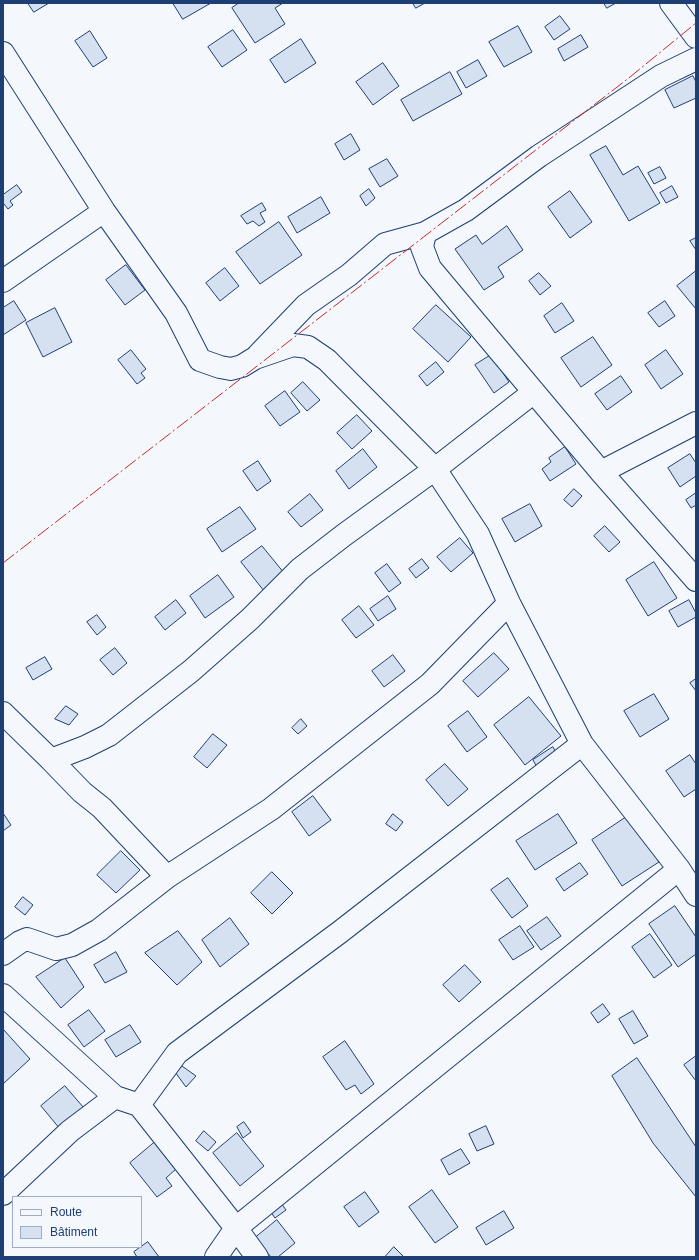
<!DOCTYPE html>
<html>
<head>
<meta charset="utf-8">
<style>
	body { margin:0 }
	#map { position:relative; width:699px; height:1260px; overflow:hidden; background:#f4f7fb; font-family:Helvetica,sans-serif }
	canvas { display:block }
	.frame { position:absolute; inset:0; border:4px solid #1d3f73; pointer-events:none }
	.legend { position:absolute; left:12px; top:1196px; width:130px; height:52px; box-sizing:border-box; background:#f4f7fb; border:1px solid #9eadc5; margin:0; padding:5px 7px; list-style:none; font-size:12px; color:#1d3f73 }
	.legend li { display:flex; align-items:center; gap:8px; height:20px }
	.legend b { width:20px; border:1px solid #9eadc5 }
</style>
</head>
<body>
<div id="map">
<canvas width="699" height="1260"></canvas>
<div class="frame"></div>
<ul class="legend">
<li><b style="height:5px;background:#f4f7fb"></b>Route</li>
<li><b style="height:11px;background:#d5e0f0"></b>Bâtiment</li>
</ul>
</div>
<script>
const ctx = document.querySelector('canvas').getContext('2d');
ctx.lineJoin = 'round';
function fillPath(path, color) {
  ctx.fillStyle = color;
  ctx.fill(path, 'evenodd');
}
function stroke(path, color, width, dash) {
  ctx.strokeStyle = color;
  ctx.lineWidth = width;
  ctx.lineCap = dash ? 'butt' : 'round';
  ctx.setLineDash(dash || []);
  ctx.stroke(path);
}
const building = new Path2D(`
	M 28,3 L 49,3 L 34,12 Z
	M 173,3 L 211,3 L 183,19 Z
	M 239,3 L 283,3 L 275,8 L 285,24 L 255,43 L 232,8 Z
	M 413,3 L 425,3 L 416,8 Z
	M 604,3 L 616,3 L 607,8 Z
	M 560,16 L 570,29 L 554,40 L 545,27 Z
	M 518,26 L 532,52 L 504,67 L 489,42 Z
	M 233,30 L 247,50 L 222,67 L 208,47 Z
	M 90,31 L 107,58 L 93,67 L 75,41 Z
	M 581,35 L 588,47 L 564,61 L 558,49 Z
	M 301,39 L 316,63 L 285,83 L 270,60 Z
	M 478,60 L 487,76 L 466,88 L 457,72 Z
	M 383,63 L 399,86 L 373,105 L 356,82 Z
	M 450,72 L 462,94 L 413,121 L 401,100 Z
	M 693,76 L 696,82 L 696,98 L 674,108 L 665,90 Z
	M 351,134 L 360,150 L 344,160 L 335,144 Z
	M 606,146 L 623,175 L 638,166 L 660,203 L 629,221 L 590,155 Z
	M 387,159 L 398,176 L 380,187 L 369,169 Z
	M 660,167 L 666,178 L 654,184 L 648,173 Z
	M 17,185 L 22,192 L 10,201 L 13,205 L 8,209 L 4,204 L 3,205 L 3,195 Z
	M 672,186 L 678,197 L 666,203 L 660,193 Z
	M 369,189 L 375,198 L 366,206 L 360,196 Z
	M 570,191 L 592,222 L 570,238 L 548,207 Z
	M 321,197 L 330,213 L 297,233 L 288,217 Z
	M 262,203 L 266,210 L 260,213 L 265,222 L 259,226 L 253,221 L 247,224 L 241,216 Z
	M 279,222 L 302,255 L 260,284 L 236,252 Z
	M 507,226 L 523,250 L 498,267 L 504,277 L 484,290 L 455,249 L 476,235 L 482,244 Z
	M 696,238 L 696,250 L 690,241 Z
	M 126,265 L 145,290 L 125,305 L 106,280 Z
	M 225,268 L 239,286 L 220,301 L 206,283 Z
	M 696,271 L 696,309 L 677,286 Z
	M 539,273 L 551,286 L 540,295 L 529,281 Z
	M 14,301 L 26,320 L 3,335 L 3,308 Z
	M 665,301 L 675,316 L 659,327 L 648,313 Z
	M 562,303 L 574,321 L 555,333 L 544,316 Z
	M 436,305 L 471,337 L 448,362 L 413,329 Z
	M 55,308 L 72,342 L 43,357 L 26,323 Z
	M 593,337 L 612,365 L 581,387 L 561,358 Z
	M 131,350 L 146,369 L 141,373 L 145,378 L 137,384 L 118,360 Z
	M 666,350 L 683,374 L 661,389 L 645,365 Z
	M 491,355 L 509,382 L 494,393 L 475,365 Z
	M 436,362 L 444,372 L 427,386 L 419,376 Z
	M 621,376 L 632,392 L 607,410 L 595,394 Z
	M 303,382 L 320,400 L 307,411 L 291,393 Z
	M 285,391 L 300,412 L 280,426 L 265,406 Z
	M 357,415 L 372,431 L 352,449 L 337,433 Z
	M 565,447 L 576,464 L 550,481 L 542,469 L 551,462 L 549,458 Z
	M 363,449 L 377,467 L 349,489 L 336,471 Z
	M 690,454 L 696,463 L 696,476 L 680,487 L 668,468 Z
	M 258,461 L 271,481 L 257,491 L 243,471 Z
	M 574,489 L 582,496 L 572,507 L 564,500 Z
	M 696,493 L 696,505 L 691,508 L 686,500 Z
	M 310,494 L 323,510 L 301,527 L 288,512 Z
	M 530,504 L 542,526 L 515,542 L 502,519 Z
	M 240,507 L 256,529 L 222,552 L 207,529 Z
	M 605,526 L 620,542 L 609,552 L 594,536 Z
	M 460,538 L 473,553 L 451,572 L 437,557 Z
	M 262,546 L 289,579 L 268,596 L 241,562 Z
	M 422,559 L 429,568 L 416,578 L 409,569 Z
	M 654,562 L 677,598 L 648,616 L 626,580 Z
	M 387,564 L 401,583 L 389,592 L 375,573 Z
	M 218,575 L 234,597 L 205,618 L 190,596 Z
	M 388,596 L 396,609 L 378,621 L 370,609 Z
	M 176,600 L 186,613 L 165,630 L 155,617 Z
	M 689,600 L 696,613 L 696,617 L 678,627 L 669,611 Z
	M 359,606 L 374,625 L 356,638 L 342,620 Z
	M 97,615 L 106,627 L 97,635 L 87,622 Z
	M 115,648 L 127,663 L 113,675 L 100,660 Z
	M 494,653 L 509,669 L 478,697 L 463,681 Z
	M 393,655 L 405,671 L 384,687 L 372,671 Z
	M 45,657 L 52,669 L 33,680 L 26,668 Z
	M 696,679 L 696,691 L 690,683 Z
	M 654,694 L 669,719 L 640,737 L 624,711 Z
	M 529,697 L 561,736 L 525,765 L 494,725 Z
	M 66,706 L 78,714 L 69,725 L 55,719 Z
	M 468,711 L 487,737 L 467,752 L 448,726 Z
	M 301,719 L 307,726 L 298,734 L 292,728 Z
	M 213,734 L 227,745 L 207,768 L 194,757 Z
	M 553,747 L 559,758 L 539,771 L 533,760 Z
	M 690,755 L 696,764 L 696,789 L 684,797 L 666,771 Z
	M 445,764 L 468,789 L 448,806 L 426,780 Z
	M 313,796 L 331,820 L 309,836 L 292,812 Z
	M 3,813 L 11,825 L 3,831 Z
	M 393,814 L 403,822 L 396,831 L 386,824 Z
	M 558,814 L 577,843 L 535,870 L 516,841 Z
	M 628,816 L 659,862 L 622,886 L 592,840 Z
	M 121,851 L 140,870 L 116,893 L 97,875 Z
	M 580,863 L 588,874 L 564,891 L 556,879 Z
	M 272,872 L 293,893 L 272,914 L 251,893 Z
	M 508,878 L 528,906 L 512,918 L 491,890 Z
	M 23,897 L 33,905 L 25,915 L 15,907 Z
	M 675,906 L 696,937 L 696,954 L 678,967 L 649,924 Z
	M 547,917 L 561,936 L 541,950 L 527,931 Z
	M 230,918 L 249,944 L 220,967 L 202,940 Z
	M 520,926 L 534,947 L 513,960 L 499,940 Z
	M 178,931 L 202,962 L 177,985 L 145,953 Z
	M 650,934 L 672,965 L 654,978 L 632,947 Z
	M 116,952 L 127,972 L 105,983 L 94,965 Z
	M 65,958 L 84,987 L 61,1008 L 36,977 Z
	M 465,965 L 481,982 L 459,1002 L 443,985 Z
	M 603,1004 L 610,1014 L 598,1023 L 591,1013 Z
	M 89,1010 L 105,1031 L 84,1047 L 68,1025 Z
	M 633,1011 L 648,1036 L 634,1044 L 619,1019 Z
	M 130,1025 L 141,1042 L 116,1057 L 105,1040 Z
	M 3,1029 L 30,1059 L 3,1084 Z
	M 345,1041 L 374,1084 L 361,1094 L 355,1085 L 346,1090 L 323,1057 Z
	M 696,1056 L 696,1081 L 684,1065 Z
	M 637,1058 L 696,1147 L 696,1197 L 653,1143 L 612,1076 Z
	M 182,1066 L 196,1076 L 186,1087 L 175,1072 Z
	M 65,1086 L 90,1115 L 65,1135 L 41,1106 Z
	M 244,1122 L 251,1132 L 243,1138 L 237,1127 Z
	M 486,1126 L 494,1144 L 477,1151 L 469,1134 Z
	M 204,1131 L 216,1142 L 208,1151 L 196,1141 Z
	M 237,1133 L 264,1166 L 240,1186 L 213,1153 Z
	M 155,1142 L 176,1169 L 166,1178 L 172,1186 L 157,1197 L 130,1163 Z
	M 461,1149 L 470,1163 L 449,1175 L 441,1160 Z
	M 432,1190 L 458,1227 L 435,1243 L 409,1207 Z
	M 365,1192 L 379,1212 L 359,1227 L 344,1207 Z
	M 279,1200 L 286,1210 L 275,1218 L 268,1208 Z
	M 504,1211 L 514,1228 L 486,1245 L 476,1228 Z
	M 277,1220 L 295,1243 L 278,1257 L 271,1257 L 255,1238 Z
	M 148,1242 L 159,1257 L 137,1257 L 134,1252 Z
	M 394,1247 L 404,1257 L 385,1257 Z`);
fillPath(building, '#d5e0f0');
stroke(building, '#1d3f73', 1);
const street = new Path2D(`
	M 671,3 L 696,37
	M 3,53 L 104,211 L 176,313 L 200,360 L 220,367 L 231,369 L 242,366 L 255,358 L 293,345 L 308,347 L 327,360 L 435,469 L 478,534 L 509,603 L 582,744 L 679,869 L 696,895
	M 425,233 L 422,247 L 430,268 L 601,472 L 696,580
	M 3,281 L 104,211
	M 258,355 L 306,305 L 349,275 L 385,244 L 425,233 L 466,210 L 539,156 L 661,76 L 696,59
	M 601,472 L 696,423
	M 3,713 L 51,760 L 85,747 L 109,735 L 191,671 L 250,619 L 300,569 L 344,535 L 435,469 L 534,392
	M 51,760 L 82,792 L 102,808 L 167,877
	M 3,954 L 20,942 L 27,939 L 56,949 L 72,945 L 99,930 L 167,877 L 271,809 L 430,684 L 509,603
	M 3,995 L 115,1097 L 139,1105 L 236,1228 L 257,1257
	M 139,1105 L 177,1053 L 340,932 L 582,744
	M 3,1194 L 70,1131 L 115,1097
	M 216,1257 L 236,1228 L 679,869`);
stroke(street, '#1d3f73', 24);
stroke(street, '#f4f7fb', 22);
stroke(new Path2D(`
	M 3,563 L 630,77 L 696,23`), '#c62828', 1, [14, 3, 2, 3]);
</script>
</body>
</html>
